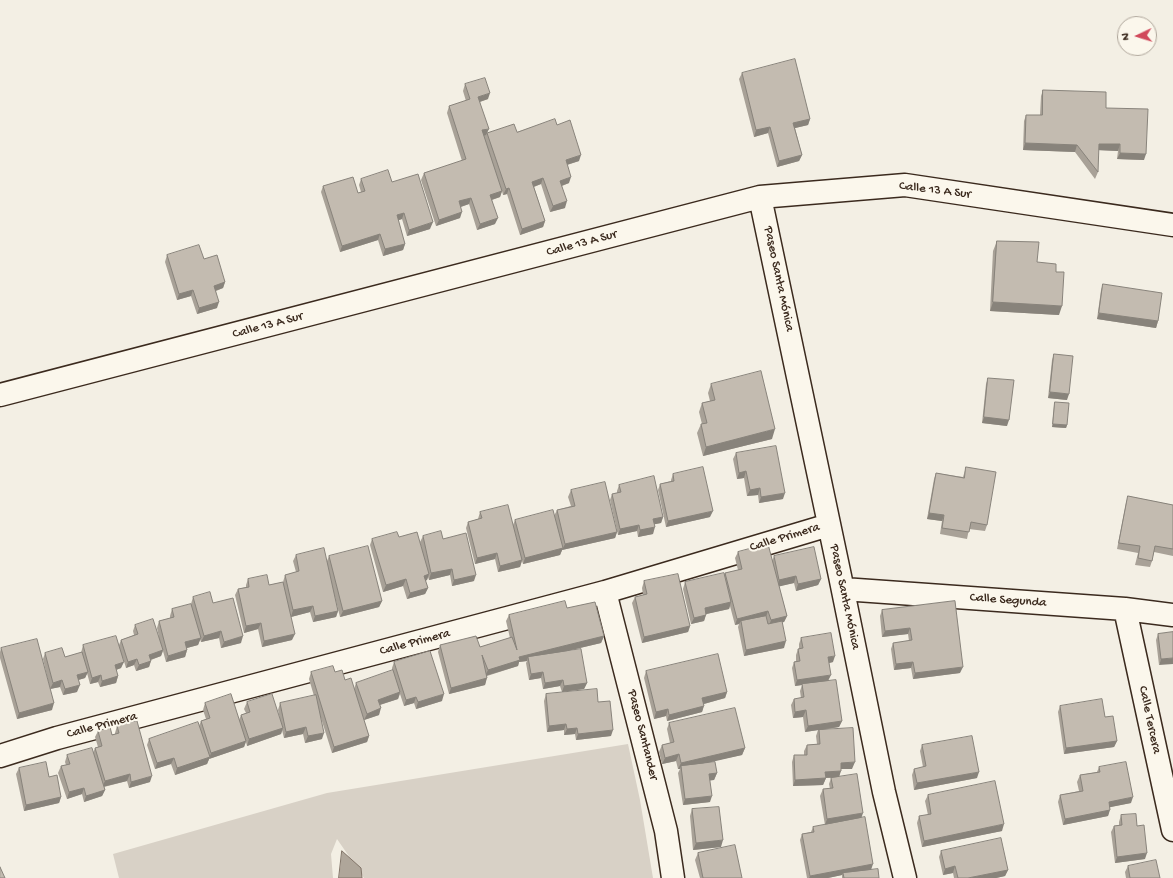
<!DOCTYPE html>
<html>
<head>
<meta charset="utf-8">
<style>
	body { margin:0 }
	#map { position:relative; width:1173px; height:878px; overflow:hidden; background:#f3efe4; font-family:"Gochi Hand",sans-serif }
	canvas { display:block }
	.north { position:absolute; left:1117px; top:16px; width:40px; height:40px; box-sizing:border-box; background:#fbf7ec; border:1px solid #aea59a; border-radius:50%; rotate:266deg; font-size:11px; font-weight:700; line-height:16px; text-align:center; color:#3b2a1e }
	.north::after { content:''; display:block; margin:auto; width:14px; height:18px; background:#d1495b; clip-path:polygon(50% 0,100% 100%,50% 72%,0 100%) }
</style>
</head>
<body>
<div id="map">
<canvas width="1173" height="878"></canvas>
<div class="north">N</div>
</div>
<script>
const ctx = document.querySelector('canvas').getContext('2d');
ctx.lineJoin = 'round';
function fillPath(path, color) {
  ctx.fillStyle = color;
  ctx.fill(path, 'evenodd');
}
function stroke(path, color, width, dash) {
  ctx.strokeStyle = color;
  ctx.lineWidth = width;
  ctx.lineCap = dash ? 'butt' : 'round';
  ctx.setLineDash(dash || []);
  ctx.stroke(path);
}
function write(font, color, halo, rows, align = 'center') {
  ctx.font = font + ' "Gochi Hand",sans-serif';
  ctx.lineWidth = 4;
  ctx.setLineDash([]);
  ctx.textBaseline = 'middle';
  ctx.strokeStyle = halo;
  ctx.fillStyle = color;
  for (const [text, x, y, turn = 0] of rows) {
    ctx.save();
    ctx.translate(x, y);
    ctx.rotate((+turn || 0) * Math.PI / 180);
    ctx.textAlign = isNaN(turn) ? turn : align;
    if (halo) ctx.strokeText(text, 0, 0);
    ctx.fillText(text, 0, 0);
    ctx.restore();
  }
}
fillPath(new Path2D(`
	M 628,744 L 640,800 L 653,878 L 364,878 L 337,839 L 331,854 L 333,878 L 119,878 L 113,854 L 327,793 Z`), '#d8d1c6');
const water = new Path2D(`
	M 342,851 L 361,868 L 362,878 L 339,878 Z`);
fillPath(water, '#afa69a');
stroke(water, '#817468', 1);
const minor = new Path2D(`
	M 760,197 L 840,576 L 884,792 L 905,878
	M 0,395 L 760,197 L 905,185 L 1173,225
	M 843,589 L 1125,609 L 1173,615
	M 605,592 L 666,831 L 673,878
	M 1125,609 L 1173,830
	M 0,756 L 57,738 L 605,592 L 829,525`);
stroke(minor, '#3b2a1e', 25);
stroke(minor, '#fbf7ec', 22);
fillPath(new Path2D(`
	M 742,73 L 810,119 L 808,125 L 795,128 L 802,155 L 799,161 L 777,167 L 768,133 L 754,137 L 739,79 Z
	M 465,84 L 488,99 L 480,102 L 487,133 L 517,132 L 557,125 L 579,161 L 567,165 L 569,183 L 562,186 L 565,208 L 550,212 L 541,184 L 534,187 L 545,221 L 543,227 L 520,235 L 507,194 L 503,195 L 502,191 L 500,197 L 492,200 L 495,224 L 477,230 L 469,204 L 461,207 L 460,218 L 436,226 L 421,180 L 424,173 L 462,161 L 447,113 L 449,106 L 466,101 L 463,91 Z
	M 1043,90 L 1106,108 L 1144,160 L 1117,159 L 1118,151 L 1098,150 L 1098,172 L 1095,179 L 1075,152 L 1023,150 L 1024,121 L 1026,115 L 1040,115 L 1041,96 Z
	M 361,179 L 392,182 L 430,229 L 407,236 L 402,219 L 398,220 L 405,244 L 403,250 L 383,256 L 378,240 L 340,252 L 321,192 L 323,186 L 358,193 L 361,192 L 359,185 Z
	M 997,241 L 1037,262 L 1059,315 L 990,311 L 993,251 Z
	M 167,255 L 204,259 L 225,282 L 223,288 L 216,291 L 217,308 L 197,314 L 191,296 L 177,300 L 165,262 Z
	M 1103,284 L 1158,321 L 1156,328 L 1097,319 L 1101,290 Z
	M 1054,354 L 1067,400 L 1048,398 L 1052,360 Z
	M 988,378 L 1007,426 L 982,423 L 986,384 Z
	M 711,384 L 772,439 L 703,456 L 697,433 L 701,424 L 702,424 L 699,412 L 702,403 L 710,401 L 708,393 Z
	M 1055,402 L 1067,425 L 1066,428 L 1052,427 L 1054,406 Z
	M 736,453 L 783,499 L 759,503 L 758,495 L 747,496 L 744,478 L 737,479 L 733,459 Z
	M 966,467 L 987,525 L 985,531 L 969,529 L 967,539 L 940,534 L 942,521 L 927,519 L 934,479 L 936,473 L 963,477 Z
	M 673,474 L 710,517 L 666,527 L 658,490 L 660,484 L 671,481 L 671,480 Z
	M 619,485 L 663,517 L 661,523 L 654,524 L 653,534 L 638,537 L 637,531 L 618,535 L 610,500 L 612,494 L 617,493 L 617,491 Z
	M 571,490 L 617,532 L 615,538 L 562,550 L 560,555 L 523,564 L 522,561 L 520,567 L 498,572 L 495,559 L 475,564 L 466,528 L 468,522 L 478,519 L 480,512 L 513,525 L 515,520 L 554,516 L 557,510 L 571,506 L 568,497 Z
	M 1128,496 L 1173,505 L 1173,556 L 1154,552 L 1152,561 L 1150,567 L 1135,565 L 1138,553 L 1117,549 L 1126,503 Z
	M 423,536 L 443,539 L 474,581 L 452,586 L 450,575 L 429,580 L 428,577 L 427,580 L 425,581 L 428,588 L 425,594 L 407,599 L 403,586 L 383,592 L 370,545 L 372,539 L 399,537 L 422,550 L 420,542 Z
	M 738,552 L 772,561 L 774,556 L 821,579 L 818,585 L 796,591 L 794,583 L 779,586 L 787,616 L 784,622 L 782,622 L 784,648 L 744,656 L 738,627 L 739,624 L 735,625 L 730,606 L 729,609 L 706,614 L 704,621 L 691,624 L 683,589 L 685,582 L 724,575 L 725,573 L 738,570 L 735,558 Z
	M 296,555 L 327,561 L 329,556 L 382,601 L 379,607 L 340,617 L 334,593 L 338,611 L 336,617 L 313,622 L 310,612 L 291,617 L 292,640 L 262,647 L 258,629 L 244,633 L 235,595 L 238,589 L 246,587 L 246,585 L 248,579 L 269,585 L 283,582 L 285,575 L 296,572 L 293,561 Z
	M 644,581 L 690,626 L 688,632 L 642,643 L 632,603 L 635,597 L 643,595 L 642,588 Z
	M 193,597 L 213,603 L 241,643 L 221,648 L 219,638 L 201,642 L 200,639 L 198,645 L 187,648 L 187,650 L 185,657 L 166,662 L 163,651 L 161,656 L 151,660 L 149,667 L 136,671 L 134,665 L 126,668 L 123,658 L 121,668 L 116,670 L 118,676 L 116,683 L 100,687 L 98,682 L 90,684 L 87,673 L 85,678 L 78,680 L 77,692 L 63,695 L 60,687 L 50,689 L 43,659 L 45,653 L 65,657 L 81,653 L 83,645 L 119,645 L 121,640 L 134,635 L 133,631 L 135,625 L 159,637 L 157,628 L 159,621 L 170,618 L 170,616 L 172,609 L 191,604 Z
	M 955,601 L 960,673 L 913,679 L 911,668 L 894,670 L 891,649 L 893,643 L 909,641 L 908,634 L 882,637 L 880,616 L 882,610 Z
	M 567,608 L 604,636 L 601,643 L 567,651 L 587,683 L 584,689 L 562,692 L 560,686 L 543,689 L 541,678 L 529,680 L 526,663 L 527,661 L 519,662 L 518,666 L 487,676 L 485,685 L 449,694 L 438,652 L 440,645 L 480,647 L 510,638 L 506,621 L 509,615 Z
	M 1173,632 L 1159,665 L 1156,640 L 1158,634 Z
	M 801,638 L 833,662 L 829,663 L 828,681 L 842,721 L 839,727 L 823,730 L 852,769 L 841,769 L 839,777 L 861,818 L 871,870 L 879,878 L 842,878 L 842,875 L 828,878 L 807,878 L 800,840 L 802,834 L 811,832 L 813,827 L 825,825 L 820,796 L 823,789 L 830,789 L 829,784 L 831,778 L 833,778 L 826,778 L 823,785 L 793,786 L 792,762 L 794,755 L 804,755 L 804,751 L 807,745 L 817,744 L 816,736 L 818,730 L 805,732 L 803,717 L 793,718 L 791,705 L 794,699 L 801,698 L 800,691 L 802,685 L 795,686 L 792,668 L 794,662 L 796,661 L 796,655 L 798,649 L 799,649 L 799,644 Z
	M 1,648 L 52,710 L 17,719 L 0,658 L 0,652 Z
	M 394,662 L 442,701 L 416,709 L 414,703 L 404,706 L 400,694 L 398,699 L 380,705 L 379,715 L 364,720 L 357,698 L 369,736 L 367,742 L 332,753 L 321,718 L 322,739 L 305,743 L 303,734 L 284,738 L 282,730 L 281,734 L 247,746 L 246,742 L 244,747 L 209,759 L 207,764 L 175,775 L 171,764 L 155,769 L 147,745 L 149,739 L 199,726 L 201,721 L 206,719 L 203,710 L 205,703 L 239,720 L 241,715 L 246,713 L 244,709 L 247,702 L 280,719 L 278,710 L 280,703 L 314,696 L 309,679 L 311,672 L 335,672 L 345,680 L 354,689 L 356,683 L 392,671 L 392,668 Z
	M 646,671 L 727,692 L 725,698 L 704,704 L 702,712 L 667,721 L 666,716 L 654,719 L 644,678 Z
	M 546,694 L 598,702 L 611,736 L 576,740 L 575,734 L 564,735 L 564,730 L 547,732 L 544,701 Z
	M 1060,706 L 1105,717 L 1117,741 L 1114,747 L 1064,754 L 1058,712 Z
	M 669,723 L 745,748 L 742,755 L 703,763 L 717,773 L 714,780 L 710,780 L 710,802 L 683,805 L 678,773 L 680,769 L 678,769 L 676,761 L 662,764 L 659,752 L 662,745 L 670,743 L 667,729 Z
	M 117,726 L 150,782 L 129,788 L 127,781 L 104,787 L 105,790 L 102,796 L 84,802 L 82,794 L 67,799 L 58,773 L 61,766 L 66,765 L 65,762 L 67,755 L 93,753 L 95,748 L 98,747 L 95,737 L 98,731 L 112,735 L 115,734 L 115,733 Z
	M 922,745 L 977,778 L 914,790 L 912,775 L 914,769 L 923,767 L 920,751 Z
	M 1099,767 L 1131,803 L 1110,807 L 1108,816 L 1063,825 L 1058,802 L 1060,795 L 1079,791 L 1077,782 L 1080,775 L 1097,772 Z
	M 19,768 L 49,777 L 61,797 L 59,803 L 24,811 L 16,774 Z
	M 928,795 L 1002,831 L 922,847 L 917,823 L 919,816 L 928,815 L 925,801 Z
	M 692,809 L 721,847 L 693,850 L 690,816 Z
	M 1121,815 L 1137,826 L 1145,859 L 1115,863 L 1111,832 L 1114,826 L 1119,825 L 1119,822 Z
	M 941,851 L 1008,870 L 1005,876 L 996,878 L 954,878 L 953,873 L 943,875 L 939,857 Z
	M 698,853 L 742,878 L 700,878 L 695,860 Z
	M 1128,866 L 1160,878 L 1126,878 L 1125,872 Z`), '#a8a197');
fillPath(new Path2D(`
	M 490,93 L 488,99 L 476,103 L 478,97 Z
	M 810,119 L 808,125 L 791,129 L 793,123 Z
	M 770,127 L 768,133 L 754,137 L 756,130 Z
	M 489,129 L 486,135 L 480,137 L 482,130 Z
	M 1025,143 L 1077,145 L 1075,152 L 1023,150 Z
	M 1099,144 L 1120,144 L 1118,151 L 1096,150 Z
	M 1120,153 L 1146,154 L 1144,160 L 1117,159 Z
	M 581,155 L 579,161 L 563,166 L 566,160 Z
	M 802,155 L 799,161 L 777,167 L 779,161 Z
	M 571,177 L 569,183 L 558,187 L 560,181 Z
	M 543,178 L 541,184 L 530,188 L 532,182 Z
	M 509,188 L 507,194 L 503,195 L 506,189 Z
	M 502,191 L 500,197 L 488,201 L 490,195 Z
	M 471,198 L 469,204 L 457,208 L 459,201 Z
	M 567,201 L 565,208 L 550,212 L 553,206 Z
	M 462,212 L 460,218 L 436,226 L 439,220 Z
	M 404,213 L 402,219 L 394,222 L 397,215 Z
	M 498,218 L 495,224 L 477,230 L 480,224 Z
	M 545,221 L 543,227 L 520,235 L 522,229 Z
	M 433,222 L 430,229 L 407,236 L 409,230 Z
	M 380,234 L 378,240 L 340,252 L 342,246 Z
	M 405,244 L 403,250 L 383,256 L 385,249 Z
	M 225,282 L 223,288 L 212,292 L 214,286 Z
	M 193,290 L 191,296 L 177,300 L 179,294 Z
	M 219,302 L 217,308 L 197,314 L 199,308 Z
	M 993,302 L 1062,306 L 1059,315 L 990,311 Z
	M 1099,313 L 1158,321 L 1156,328 L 1097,319 Z
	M 1050,392 L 1069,394 L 1067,400 L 1048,398 Z
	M 984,417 L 1009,420 L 1007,426 L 982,423 Z
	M 1053,424 L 1067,425 L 1066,428 L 1052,427 Z
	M 775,429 L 772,439 L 703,456 L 706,447 Z
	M 746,471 L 744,478 L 737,479 L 739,473 Z
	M 760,488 L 758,495 L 747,496 L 750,490 Z
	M 785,493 L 783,499 L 759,503 L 761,497 Z
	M 713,511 L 710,517 L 666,527 L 668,521 Z
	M 929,513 L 944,515 L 942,521 L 927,519 Z
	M 663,517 L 661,523 L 651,525 L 653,519 Z
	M 639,525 L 637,531 L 618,535 L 620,529 Z
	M 655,527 L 653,534 L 638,537 L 640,530 Z
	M 617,532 L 615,538 L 562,550 L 565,544 Z
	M 563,548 L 560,555 L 523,564 L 525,558 Z
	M 497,553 L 495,559 L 475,564 L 477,558 Z
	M 522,560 L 520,567 L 498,572 L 500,566 Z
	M 452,569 L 450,575 L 429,580 L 431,573 Z
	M 429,574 L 427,580 L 422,582 L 424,576 Z
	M 476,575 L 474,581 L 452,586 L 454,580 Z
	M 796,576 L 794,583 L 777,587 L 779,580 Z
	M 406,579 L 403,586 L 383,592 L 386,585 Z
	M 821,579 L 818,585 L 796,591 L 798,584 Z
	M 428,588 L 425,594 L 407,599 L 410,593 Z
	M 382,601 L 379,607 L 340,617 L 343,611 Z
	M 731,602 L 729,609 L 702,615 L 705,608 Z
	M 313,606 L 310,612 L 291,617 L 293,610 Z
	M 338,611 L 336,617 L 313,622 L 315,616 Z
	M 768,611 L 766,617 L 741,621 L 739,624 L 735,625 L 737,619 Z
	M 706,615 L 704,621 L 691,624 L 694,618 Z
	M 787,616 L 784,622 L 769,626 L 771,620 Z
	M 261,623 L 258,629 L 244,633 L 246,626 Z
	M 690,626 L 688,632 L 642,643 L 644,637 Z
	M 910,628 L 908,634 L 882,637 L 885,631 Z
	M 221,631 L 219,638 L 201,642 L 204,636 Z
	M 295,634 L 292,640 L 262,647 L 264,641 Z
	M 243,636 L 241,643 L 221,648 L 224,642 Z
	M 604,636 L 601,643 L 529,660 L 528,657 L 527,661 L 519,662 L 518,666 L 485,676 L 488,670 L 519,657 Z
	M 201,638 L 198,645 L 183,649 L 185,642 Z
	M 786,641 L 784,648 L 744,656 L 746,650 Z
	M 163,650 L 161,656 L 147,661 L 149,655 Z
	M 187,650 L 185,657 L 166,662 L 168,656 Z
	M 835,656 L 833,662 L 825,664 L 828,657 Z
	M 1173,658 L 1173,664 L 1159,665 L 1161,659 Z
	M 137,659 L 134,665 L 126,668 L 128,662 Z
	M 151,661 L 149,667 L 136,671 L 139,665 Z
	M 124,662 L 121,668 L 113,671 L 115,665 Z
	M 913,662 L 911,668 L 894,670 L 896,664 Z
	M 963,667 L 960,673 L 913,679 L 915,673 Z
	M 88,672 L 85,678 L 75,681 L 77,675 Z
	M 543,672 L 541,678 L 529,680 L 531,674 Z
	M 101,675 L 98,682 L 90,684 L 92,678 Z
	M 831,675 L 828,681 L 795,686 L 797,680 Z
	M 118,676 L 116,683 L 100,687 L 102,681 Z
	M 487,678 L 485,685 L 449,694 L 451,688 Z
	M 62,680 L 60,687 L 50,689 L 53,683 Z
	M 563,680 L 560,686 L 543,689 L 545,683 Z
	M 587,683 L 584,689 L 562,692 L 564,686 Z
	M 80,685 L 77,692 L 63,695 L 65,689 Z
	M 400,692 L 398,699 L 376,706 L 378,700 Z
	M 727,692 L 725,698 L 700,705 L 702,698 Z
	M 444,694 L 442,701 L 416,709 L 418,702 Z
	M 416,697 L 414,703 L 404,706 L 406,700 Z
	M 54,703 L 52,710 L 17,719 L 19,713 Z
	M 704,706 L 702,712 L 667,721 L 669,715 Z
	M 381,708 L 379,715 L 364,720 L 367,714 Z
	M 668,709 L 666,716 L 654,719 L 656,712 Z
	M 806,710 L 803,717 L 793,718 L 795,712 Z
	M 842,721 L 839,727 L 805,732 L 808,726 Z
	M 566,724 L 564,730 L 547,732 L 549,726 Z
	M 306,727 L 303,734 L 284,738 L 286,732 Z
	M 283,728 L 281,734 L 247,746 L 249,739 Z
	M 577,728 L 575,734 L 564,735 L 567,729 Z
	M 613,730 L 611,736 L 576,740 L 578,734 Z
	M 324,733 L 322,739 L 305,743 L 308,736 Z
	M 369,736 L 367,742 L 332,753 L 334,747 Z
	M 246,741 L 244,747 L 209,759 L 211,753 Z
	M 1117,741 L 1114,747 L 1064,754 L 1066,748 Z
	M 745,748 L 742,755 L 681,769 L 681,766 L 680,769 L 678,769 L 681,763 Z
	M 679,754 L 676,761 L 662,764 L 665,758 Z
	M 210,757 L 207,764 L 175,775 L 177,768 Z
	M 174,758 L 171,764 L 155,769 L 157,763 Z
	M 855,762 L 852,769 L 838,769 L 841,763 Z
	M 841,771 L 839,777 L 823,778 L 825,772 Z
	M 979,772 L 977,778 L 914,790 L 917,783 Z
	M 717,773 L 714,780 L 707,781 L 709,774 Z
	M 130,774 L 127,781 L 102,787 L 105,781 Z
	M 152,776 L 150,782 L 129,788 L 131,782 Z
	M 826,778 L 823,785 L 793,786 L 795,780 Z
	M 84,788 L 82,794 L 67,799 L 69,792 Z
	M 105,790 L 102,796 L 84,802 L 86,796 Z
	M 712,796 L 710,802 L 683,805 L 685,799 Z
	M 61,797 L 59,803 L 24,811 L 26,805 Z
	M 1133,797 L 1131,803 L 1106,808 L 1109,802 Z
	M 1110,810 L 1108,816 L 1063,825 L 1065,819 Z
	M 863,813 L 861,819 L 825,825 L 827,819 Z
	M 1004,824 L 1002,831 L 922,847 L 924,841 Z
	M 723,840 L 721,847 L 693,850 L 696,843 Z
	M 1147,853 L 1145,859 L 1115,863 L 1117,857 Z
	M 873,864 L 871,870 L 843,873 L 842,875 L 828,878 L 809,878 L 810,876 Z
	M 955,866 L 953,873 L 943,875 L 945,869 Z
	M 1008,870 L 1005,876 L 996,878 L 968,878 Z`), '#88837b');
const building = new Path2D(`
	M 795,59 L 810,119 L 793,123 L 802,155 L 779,161 L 770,127 L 756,130 L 742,73 Z
	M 485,78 L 490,93 L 478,97 L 489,129 L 482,130 L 502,191 L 490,195 L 498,218 L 480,224 L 471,198 L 459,201 L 462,212 L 439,220 L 424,173 L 466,159 L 449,106 L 470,99 L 465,84 Z
	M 1043,90 L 1106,92 L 1106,108 L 1148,109 L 1146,154 L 1120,153 L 1120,144 L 1099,144 L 1098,172 L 1077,145 L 1025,143 L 1026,115 L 1042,115 Z
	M 555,119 L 557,125 L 570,120 L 581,155 L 566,160 L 571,177 L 560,181 L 567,201 L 553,206 L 543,178 L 532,182 L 545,221 L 522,229 L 509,188 L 506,189 L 487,133 L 514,124 L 517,132 Z
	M 388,170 L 392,182 L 418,174 L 433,222 L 409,230 L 404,213 L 397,215 L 405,244 L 385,249 L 380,234 L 342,246 L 323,186 L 353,177 L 358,193 L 365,191 L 361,179 Z
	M 997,241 L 1039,242 L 1037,262 L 1056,264 L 1056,272 L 1064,272 L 1062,306 L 993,302 Z
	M 199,245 L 204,259 L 217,255 L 225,282 L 214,286 L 219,302 L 199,308 L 193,290 L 179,294 L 167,255 Z
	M 1103,284 L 1162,293 L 1158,321 L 1099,313 Z
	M 1054,354 L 1073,356 L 1069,394 L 1050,392 Z
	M 761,371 L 775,429 L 706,447 L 701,424 L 707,423 L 702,403 L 715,400 L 711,384 Z
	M 988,378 L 1014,380 L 1009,420 L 984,417 Z
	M 1055,402 L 1069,403 L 1067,425 L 1053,424 Z
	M 776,446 L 785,493 L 761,497 L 760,488 L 750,490 L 746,471 L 739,473 L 736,453 Z
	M 703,467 L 713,511 L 668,521 L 660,484 L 674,481 L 673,474 Z
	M 966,467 L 996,472 L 987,525 L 971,522 L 969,532 L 942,528 L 944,515 L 929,513 L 936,473 L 964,478 Z
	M 654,476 L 663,517 L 653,519 L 655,527 L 640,530 L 639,525 L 620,529 L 612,494 L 621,492 L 619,485 Z
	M 605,482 L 617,532 L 565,544 L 557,510 L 575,506 L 571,490 Z
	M 1128,496 L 1173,505 L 1173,549 L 1155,546 L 1152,561 L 1138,558 L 1140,546 L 1119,543 Z
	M 508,505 L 522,560 L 500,566 L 497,553 L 477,558 L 468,522 L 482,518 L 480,512 Z
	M 553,510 L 563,548 L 525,558 L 515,520 Z
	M 441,531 L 443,539 L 466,533 L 476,575 L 454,580 L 452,569 L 431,573 L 423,536 Z
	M 397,532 L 399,537 L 417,532 L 429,574 L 424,576 L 428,588 L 410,593 L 406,579 L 386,585 L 372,539 Z
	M 768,544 L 787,616 L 771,620 L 768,611 L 737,619 L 725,573 L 742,569 L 738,552 Z
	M 368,546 L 382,601 L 343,611 L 329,556 Z
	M 814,547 L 821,579 L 798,584 L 796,576 L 779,580 L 774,556 Z
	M 324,548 L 338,611 L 315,616 L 313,606 L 293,610 L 285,575 L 299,571 L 296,555 Z
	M 724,573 L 731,602 L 705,608 L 706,615 L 694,618 L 685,582 Z
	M 678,574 L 690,626 L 644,637 L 635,597 L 647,594 L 644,581 Z
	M 267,575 L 269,585 L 283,582 L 295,634 L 264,641 L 261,623 L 246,626 L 238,589 L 249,587 L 248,579 Z
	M 210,592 L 213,603 L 233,598 L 243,636 L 224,642 L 221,631 L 204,636 L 193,597 Z
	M 565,601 L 567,608 L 595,602 L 604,636 L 519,657 L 520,660 L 488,670 L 482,655 L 487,678 L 451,688 L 440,645 L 476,636 L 480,647 L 512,637 L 517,650 L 509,615 Z
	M 955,601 L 963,667 L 915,673 L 913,662 L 896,664 L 893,643 L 912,640 L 910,628 L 885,631 L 882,610 Z
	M 191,604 L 201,638 L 185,642 L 187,650 L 168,656 L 159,621 L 174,617 L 172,609 Z
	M 766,616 L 768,624 L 782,621 L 786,641 L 746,650 L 741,621 Z
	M 153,619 L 163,650 L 149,655 L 151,661 L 139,665 L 137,659 L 128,662 L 121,640 L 138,634 L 135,625 Z
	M 1173,632 L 1173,658 L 1161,659 L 1158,634 Z
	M 831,633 L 835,656 L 828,657 L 831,675 L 797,680 L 794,662 L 800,661 L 798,649 L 803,648 L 801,638 Z
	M 116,636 L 124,662 L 115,665 L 118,676 L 102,681 L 101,675 L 92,678 L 83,645 Z
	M 37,639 L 54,703 L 19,713 L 1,648 Z
	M 62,648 L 65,657 L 82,652 L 88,672 L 77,675 L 80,685 L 65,689 L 62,680 L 53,683 L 45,653 Z
	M 581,649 L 587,683 L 564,686 L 563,680 L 545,683 L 543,672 L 531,674 L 528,657 Z
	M 430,651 L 444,694 L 418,702 L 416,697 L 406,700 L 394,662 Z
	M 718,654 L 727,692 L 702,698 L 704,706 L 669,715 L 668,709 L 656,712 L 646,671 Z
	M 333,666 L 335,672 L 342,670 L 345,680 L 351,678 L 369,736 L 334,747 L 311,672 Z
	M 393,670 L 400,692 L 378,700 L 381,708 L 367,714 L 356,683 Z
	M 836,680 L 842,721 L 808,726 L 806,710 L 795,712 L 794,699 L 804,697 L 802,684 Z
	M 597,689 L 598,702 L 610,701 L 613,730 L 578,734 L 577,728 L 567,729 L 566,724 L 549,726 L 546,694 Z
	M 231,694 L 246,741 L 211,753 L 201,721 L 210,718 L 205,703 Z
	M 272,694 L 283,728 L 249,739 L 241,715 L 250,712 L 247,702 Z
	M 316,695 L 324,733 L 308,736 L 306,727 L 286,732 L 280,703 Z
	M 1102,699 L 1105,717 L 1113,716 L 1117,741 L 1066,748 L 1060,706 Z
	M 735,708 L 745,748 L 681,763 L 679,754 L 665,758 L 662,745 L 674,742 L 669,723 Z
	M 137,721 L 152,776 L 131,782 L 130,774 L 105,781 L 95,748 L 102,746 L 98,731 L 110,727 L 112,735 L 119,733 L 117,726 Z
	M 198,722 L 210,757 L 177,768 L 174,758 L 157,763 L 149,739 Z
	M 853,728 L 855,762 L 841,763 L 841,771 L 825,772 L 826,778 L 795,780 L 794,755 L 807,755 L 807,745 L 820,744 L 819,730 Z
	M 972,736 L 979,772 L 917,783 L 914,769 L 926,766 L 922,745 Z
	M 92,748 L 105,790 L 86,796 L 84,788 L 69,792 L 61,766 L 70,764 L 67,755 Z
	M 46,762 L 49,777 L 57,775 L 61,797 L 26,805 L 19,768 Z
	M 715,762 L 717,773 L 709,774 L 712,796 L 685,799 L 681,766 Z
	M 1126,762 L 1133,797 L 1109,802 L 1110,810 L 1065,819 L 1060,795 L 1083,791 L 1080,775 L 1100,772 L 1099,767 Z
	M 857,774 L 863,813 L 827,819 L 823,789 L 833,788 L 831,778 Z
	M 995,781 L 1004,824 L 924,841 L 919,816 L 931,814 L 928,795 Z
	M 719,807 L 723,840 L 696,843 L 692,809 Z
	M 1136,814 L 1137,826 L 1144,825 L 1147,853 L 1117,857 L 1114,826 L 1122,825 L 1121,815 Z
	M 865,817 L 873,864 L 810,876 L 802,834 L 814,832 L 813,827 Z
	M 1001,838 L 1008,870 L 968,878 L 958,878 L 955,866 L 945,869 L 941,851 Z
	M 735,845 L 742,878 L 703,878 L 698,853 Z
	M 1156,860 L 1160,878 L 1130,878 L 1128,866 Z
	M 0,867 L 5,878 L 0,878 Z
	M 878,869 L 879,878 L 844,878 L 843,873 Z`);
fillPath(building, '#c3bbb0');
stroke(building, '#88837b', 1);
write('13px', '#3b2a1e', '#fbf7ec', [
	["Calle 13 A Sur",935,191,7],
	["Calle 13 A Sur",582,244,-15],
	["Paseo Santa Mónica",778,279,78],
	["Calle 13 A Sur",268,326,-15],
	["Calle Primera",785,538,-17],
	["Paseo Santa Mónica",844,597,78],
	["Calle Segunda",1008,601,4],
	["Calle Primera",415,643,-15],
	["Calle Tercera",1149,720,78],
	["Calle Primera",102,726,-15],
	["Paseo Santander",642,735,76]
]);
</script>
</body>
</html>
